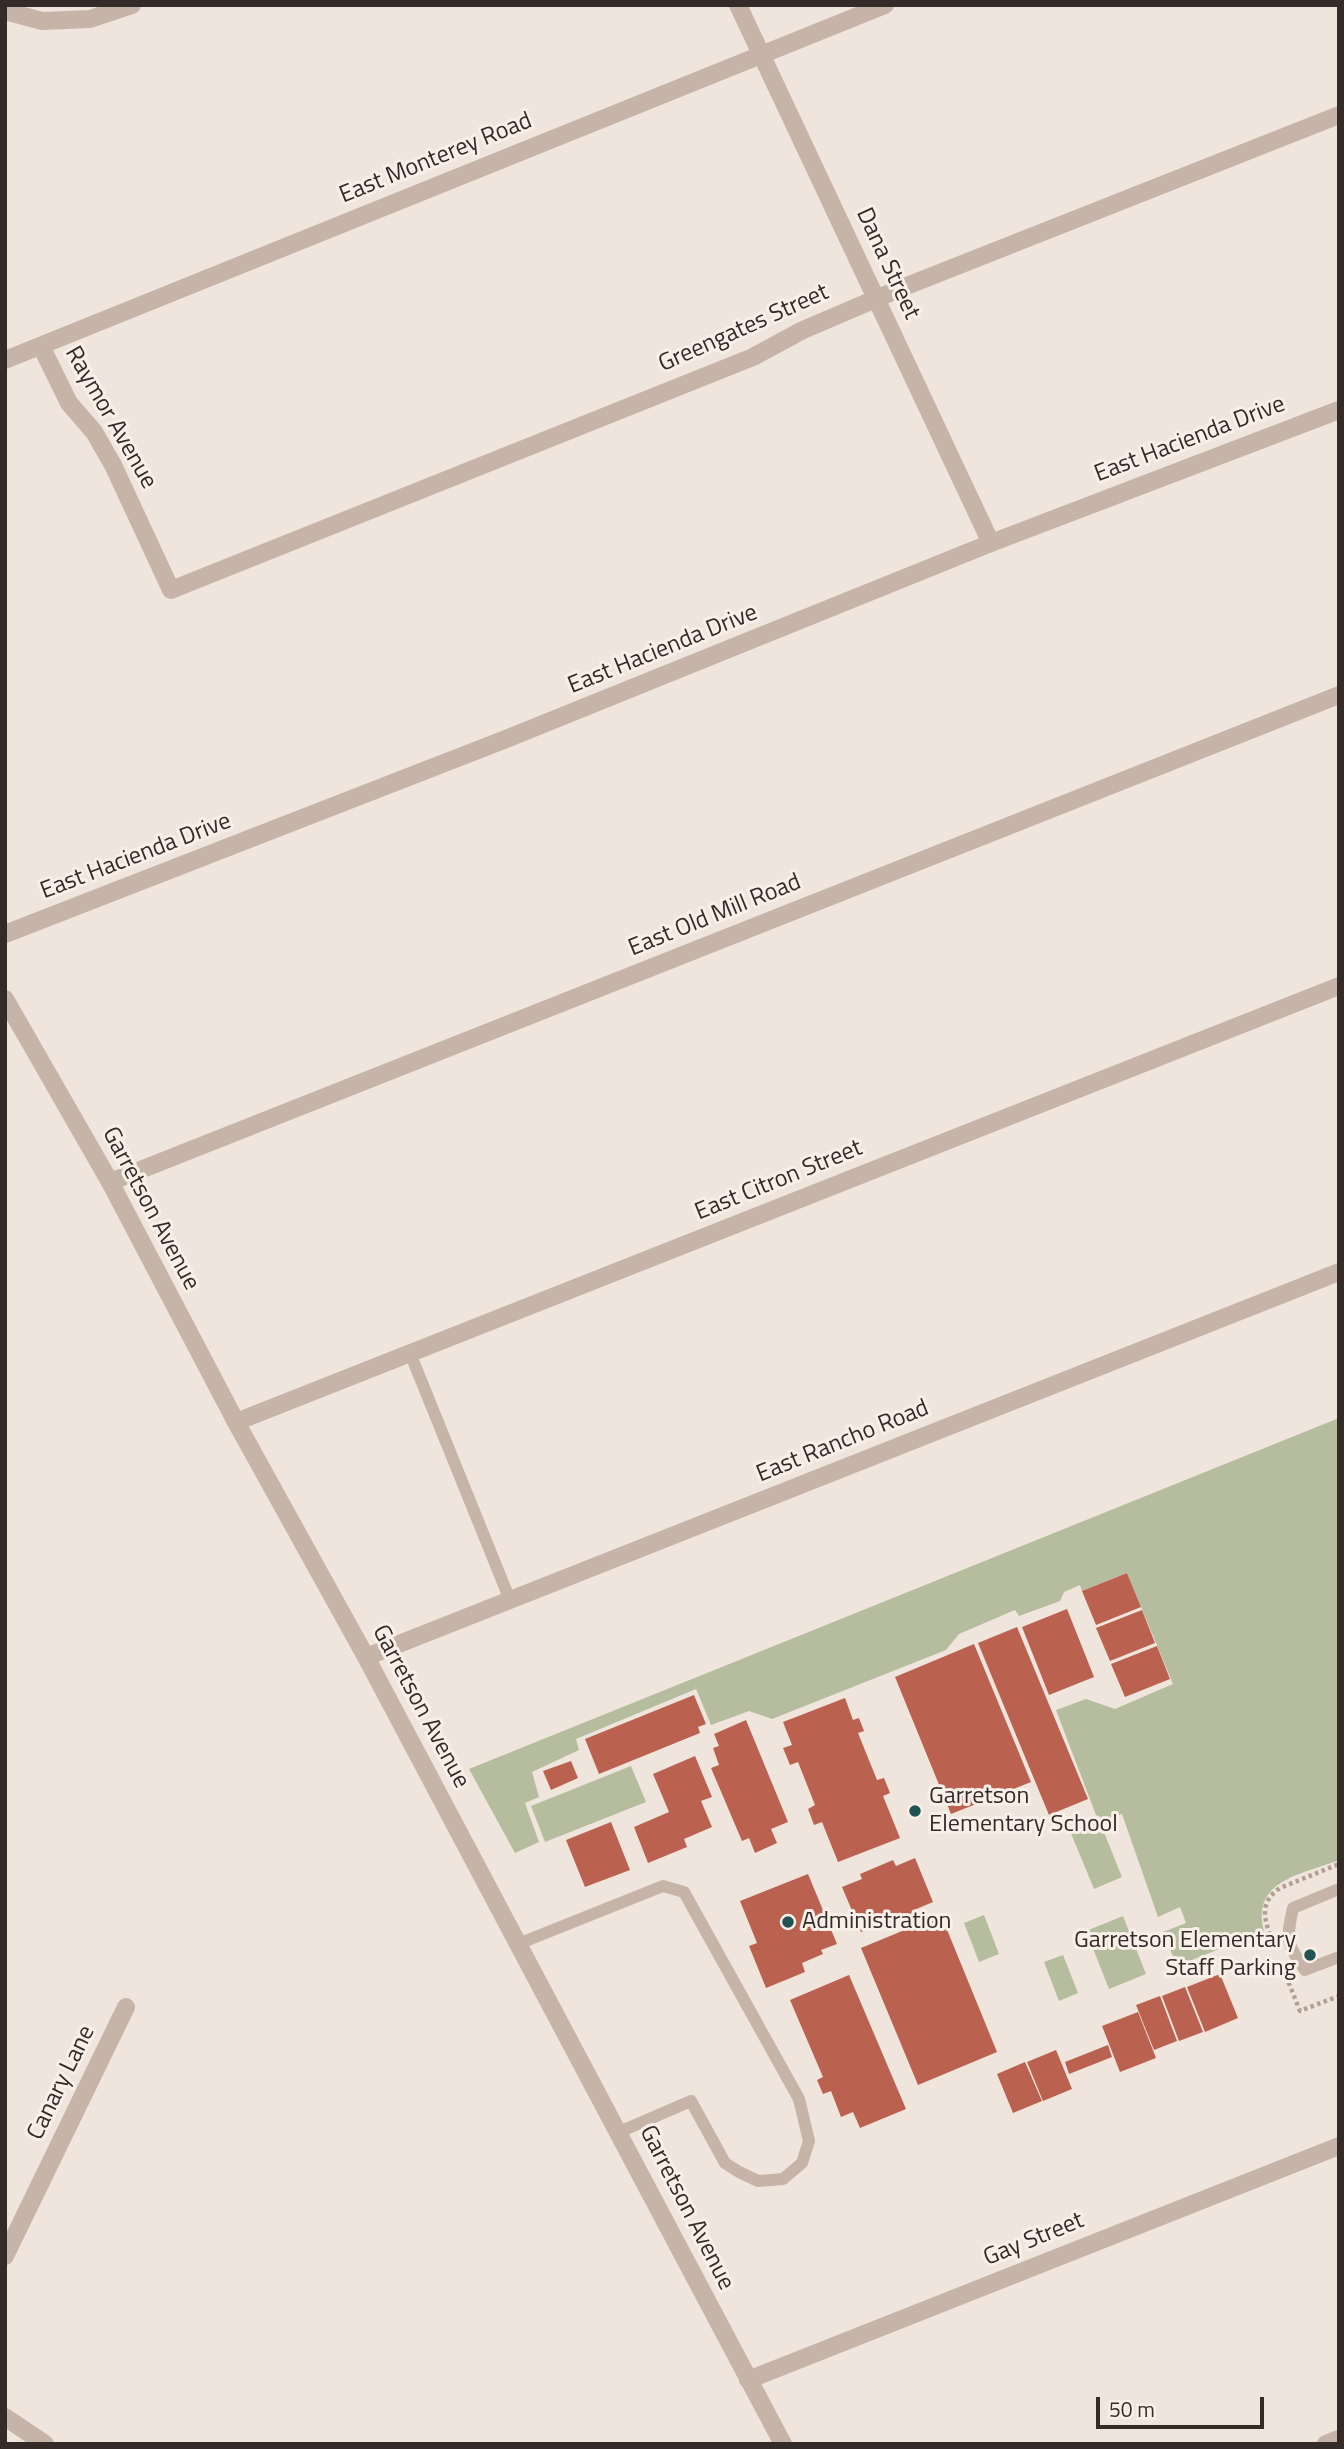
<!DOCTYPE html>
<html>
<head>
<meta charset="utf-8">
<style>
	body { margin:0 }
	#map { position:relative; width:1344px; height:2449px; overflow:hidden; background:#efe5dc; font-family:"Titillium Web",sans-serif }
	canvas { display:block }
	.frame { position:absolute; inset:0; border:7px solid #342b28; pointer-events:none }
	.scale { position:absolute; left:1096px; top:2397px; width:168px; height:32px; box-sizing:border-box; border:4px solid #342b28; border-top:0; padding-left:9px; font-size:21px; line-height:24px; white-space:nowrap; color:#342b28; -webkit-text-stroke:5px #f8efe8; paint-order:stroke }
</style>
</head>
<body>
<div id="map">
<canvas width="1344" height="2449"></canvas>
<div class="frame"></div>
<div class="scale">50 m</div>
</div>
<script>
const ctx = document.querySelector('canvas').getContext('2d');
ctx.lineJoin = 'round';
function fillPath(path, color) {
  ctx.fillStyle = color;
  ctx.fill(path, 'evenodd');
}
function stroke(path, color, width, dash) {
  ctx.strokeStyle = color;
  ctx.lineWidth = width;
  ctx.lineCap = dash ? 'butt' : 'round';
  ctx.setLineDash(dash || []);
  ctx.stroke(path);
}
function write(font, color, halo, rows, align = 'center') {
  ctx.font = font + ' "Titillium Web",sans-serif';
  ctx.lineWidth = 6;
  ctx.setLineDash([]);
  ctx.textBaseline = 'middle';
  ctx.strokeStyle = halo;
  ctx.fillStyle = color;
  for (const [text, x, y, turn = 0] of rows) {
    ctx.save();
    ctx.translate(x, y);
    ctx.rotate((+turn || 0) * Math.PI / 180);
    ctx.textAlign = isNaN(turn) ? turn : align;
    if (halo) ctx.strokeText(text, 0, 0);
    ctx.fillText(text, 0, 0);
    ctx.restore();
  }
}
fillPath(new Path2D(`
	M 1339,1418 L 1339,1860 C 1301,1875 1251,1880 1264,1931 L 1177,1966 L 1163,1932 L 1186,1923 L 1180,1907 L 1158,1917 L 1122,1814 L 1105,1819 L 1096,1815 L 1056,1710 L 1086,1699 L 1115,1709 L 1173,1684 L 1127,1573 L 1082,1591 L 1080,1585 L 1064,1592 L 1060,1601 L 1019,1616 L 1015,1610 L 959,1634 L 946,1650 L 772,1719 L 749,1711 L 711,1725 L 696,1689 L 576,1739 L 579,1750 L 532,1772 L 539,1797 L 525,1803 L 539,1842 L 515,1853 L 469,1769 Z
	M 631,1766 L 646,1802 L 545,1842 L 531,1806 Z
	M 1099,1820 L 1122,1877 L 1094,1889 L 1070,1831 Z
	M 984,1915 L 999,1954 L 979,1962 L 964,1923 Z
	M 1123,1916 L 1146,1974 L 1109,1989 L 1086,1931 Z
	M 1063,1955 L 1078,1993 L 1059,2001 L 1044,1962 Z`), '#b5bd9e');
fillPath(new Path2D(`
	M 1127,1573 L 1141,1607 L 1096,1625 L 1082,1591 Z
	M 1067,1609 L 1094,1677 L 1049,1695 L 1022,1627 Z
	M 1142,1610 L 1155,1643 L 1110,1661 L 1096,1628 Z
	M 1017,1627 L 1088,1799 L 1049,1815 L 978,1643 Z
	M 974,1644 L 1031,1782 L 951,1814 L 895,1677 Z
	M 1157,1646 L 1170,1679 L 1125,1697 L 1111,1664 Z
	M 694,1695 L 706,1724 L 698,1727 L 700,1733 L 599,1774 L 585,1739 Z
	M 845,1698 L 853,1720 L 859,1718 L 864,1731 L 858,1733 L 877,1780 L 884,1778 L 890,1793 L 883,1796 L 900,1838 L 838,1862 L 822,1822 L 814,1825 L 808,1809 L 815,1805 L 798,1762 L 790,1765 L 783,1748 L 792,1745 L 783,1722 Z
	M 746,1720 L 788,1822 L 771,1829 L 777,1843 L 755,1853 L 749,1838 L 742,1841 L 711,1768 L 719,1765 L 713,1748 L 719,1746 L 714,1734 Z
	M 695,1756 L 712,1797 L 701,1801 L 712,1827 L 684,1839 L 687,1847 L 648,1863 L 634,1827 L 669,1812 L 653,1774 Z
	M 571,1761 L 578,1778 L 551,1790 L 543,1771 Z
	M 611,1822 L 630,1870 L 585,1887 L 566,1840 Z
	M 915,1858 L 933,1902 L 914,1910 L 916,1913 L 882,1927 L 880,1924 L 861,1932 L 842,1887 L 862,1879 L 860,1874 L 893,1860 L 896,1866 Z
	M 808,1874 L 837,1944 L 821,1950 L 823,1954 L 802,1963 L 805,1972 L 766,1988 L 749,1946 L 757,1943 L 740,1901 Z
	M 941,1915 L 997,2052 L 918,2085 L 861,1948 Z
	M 1220,1974 L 1238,2018 L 1205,2032 L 1187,1987 Z
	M 849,1975 L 906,2109 L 860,2128 L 853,2112 L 841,2117 L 831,2091 L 823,2094 L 817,2080 L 823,2077 L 790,2000 Z
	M 1185,1987 L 1203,2032 L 1179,2041 L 1162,1996 Z
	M 1160,1996 L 1177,2041 L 1154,2050 L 1136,2005 Z
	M 1138,2012 L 1156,2058 L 1120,2072 L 1102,2026 Z
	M 1108,2045 L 1112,2057 L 1069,2074 L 1065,2062 Z
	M 1056,2050 L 1072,2089 L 1043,2101 L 1027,2062 Z
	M 1025,2062 L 1042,2101 L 1013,2113 L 997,2074 Z`), '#ba6150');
stroke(new Path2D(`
	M 1270,1935 C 1263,1915 1261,1901 1280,1888 L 1339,1864
	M 1286,1976 L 1300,2011 L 1339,1996`), '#b29f94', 4.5, [3.5, 3.5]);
stroke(new Path2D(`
	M 410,1353 L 510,1600
	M 1339,1889 L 1293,1908 C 1286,1940 1286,1943 1305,1970 L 1339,1957
	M 518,1944 L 663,1886 L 684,1892 L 799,2099 L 809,2141 L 802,2163 L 783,2179 L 758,2181 L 739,2172 L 725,2163 L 691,2101 L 619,2132`), '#c6b4a9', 12);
stroke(new Path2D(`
	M 738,5 L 991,543
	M 5,11 L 42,21 L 90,19 L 132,5
	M 41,346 L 69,403 L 94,432 L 113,465 L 171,590 L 753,357 L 803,330 L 899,289 L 1339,115
	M 5,360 L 885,5
	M 5,934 L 506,739 L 991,543 L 1339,410
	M 110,1182 L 1339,695
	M 236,1422 L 1339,986
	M 366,1657 L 1339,1272
	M 5,2256 L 126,2007
	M 748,2380 L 1339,2146
	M 1326,2444 L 1339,2439`), '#c6b4a9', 18);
stroke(new Path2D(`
	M 5,999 L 110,1182 L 236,1422 L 366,1657 L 783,2444
	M 5,2417 L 45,2444`), '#c6b4a9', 18);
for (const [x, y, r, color] of [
	[915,1811,7,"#225251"],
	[788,1922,7,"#225251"],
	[1310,1955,7,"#225251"]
]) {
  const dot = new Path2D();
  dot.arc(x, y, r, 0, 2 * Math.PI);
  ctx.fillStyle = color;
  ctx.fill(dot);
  stroke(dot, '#f8efe8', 2.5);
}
write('24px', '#342b28', '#f8efe8', [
	["East Monterey Road",436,159,-22],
	["Dana Street",887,264,65],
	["Greengates Street",744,329,-24],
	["Raymor Avenue",110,418,60],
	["East Hacienda Drive",1190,440,-21],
	["East Hacienda Drive",663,650,-22],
	["East Hacienda Drive",136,857,-21],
	["East Old Mill Road",715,916,-22],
	["East Citron Street",779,1181,-22],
	["Garretson Avenue",150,1209,62],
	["East Rancho Road",843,1442,-22],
	["Garretson Avenue",420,1707,62],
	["Canary Lane",62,2083,-64],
	["Garretson Avenue",686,2208,63],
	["Gay Street",1034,2240,-22]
]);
write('24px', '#342b28', '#f8efe8', [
	["Garretson",929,1797],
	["Elementary School",929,1825],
	["Administration",802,1922],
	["Garretson Elementary",1296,1941,"right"],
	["Staff Parking",1296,1969,"right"]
], 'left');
</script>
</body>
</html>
